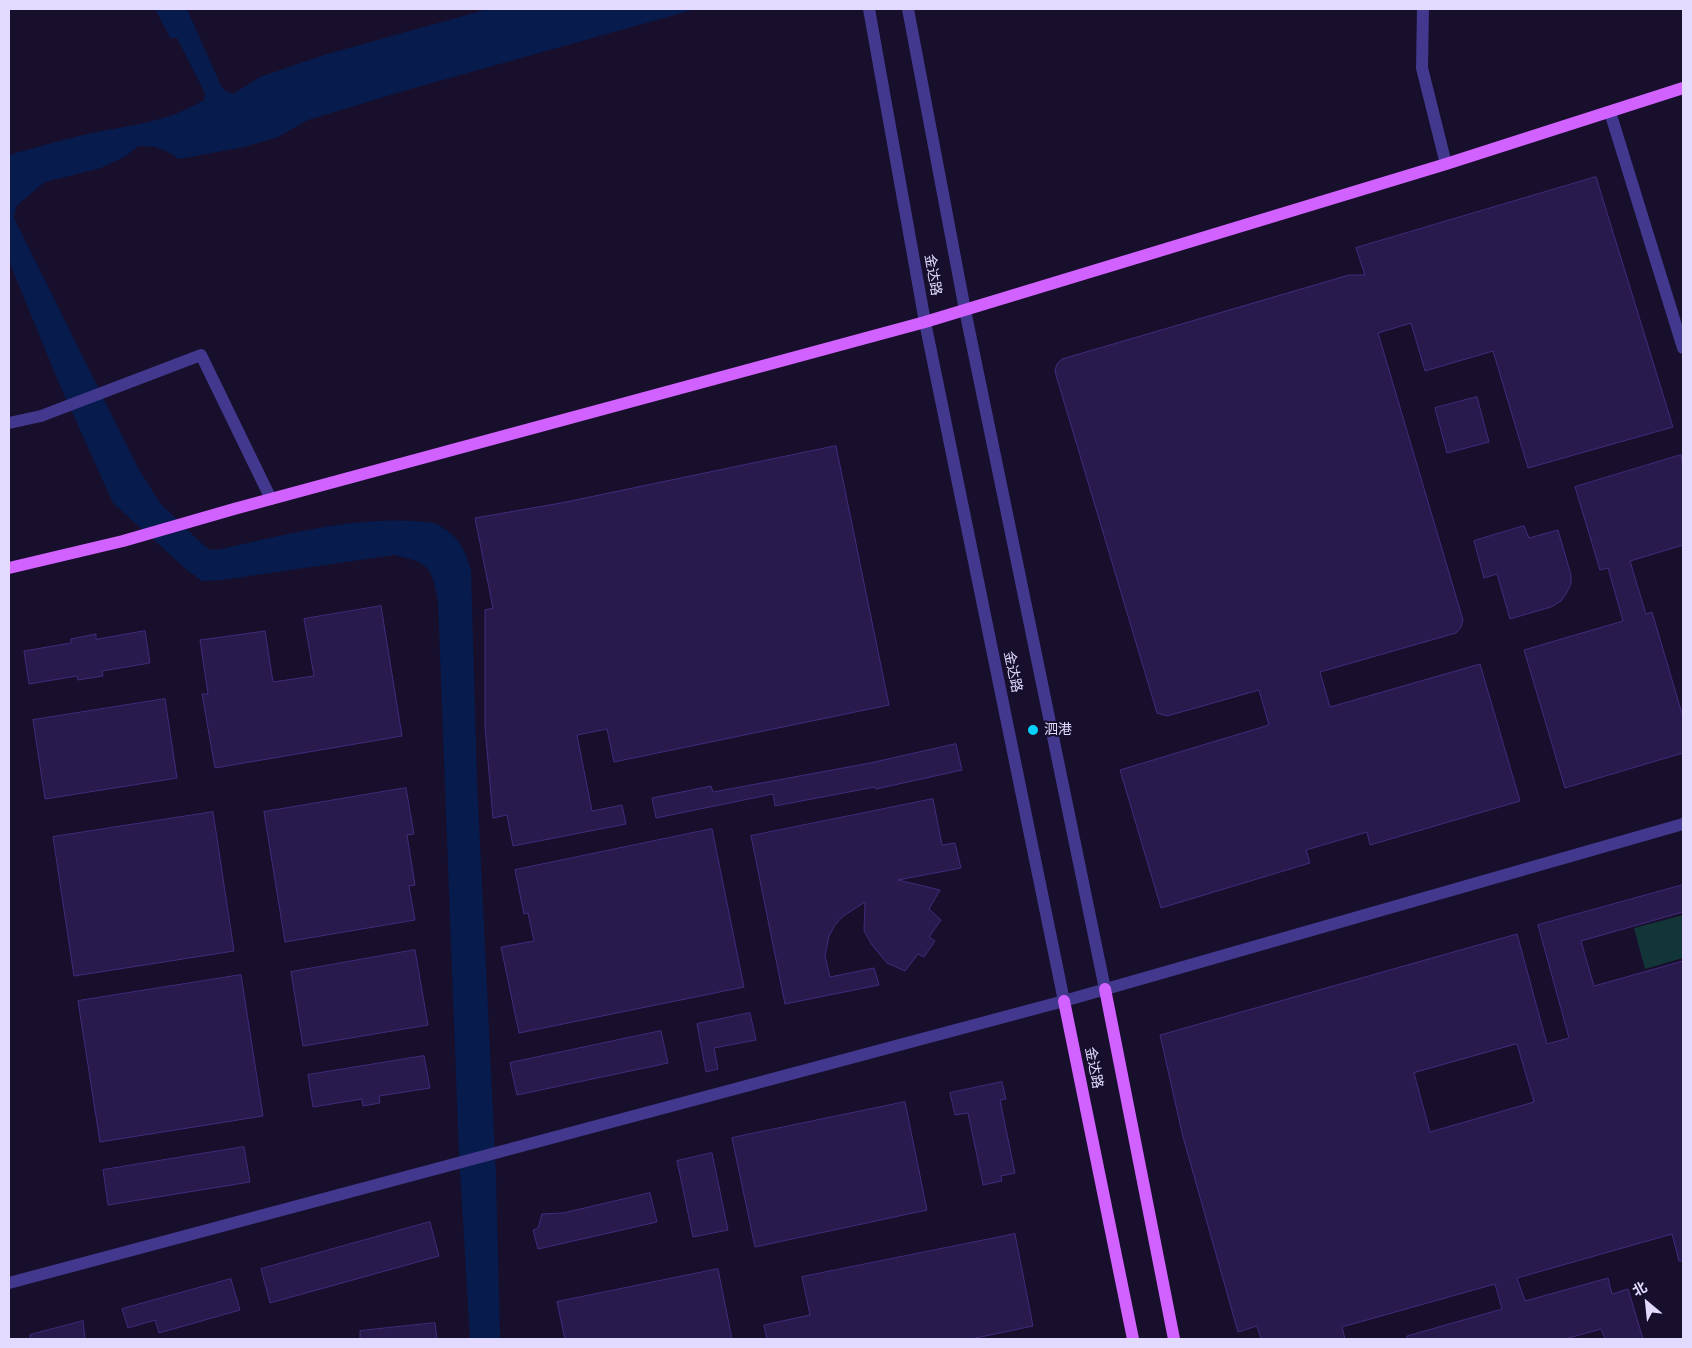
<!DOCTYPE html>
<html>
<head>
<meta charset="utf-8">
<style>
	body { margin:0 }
	#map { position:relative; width:1692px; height:1348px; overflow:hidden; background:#170f2c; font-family:"Sofia Sans Condensed","Noto Sans SC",sans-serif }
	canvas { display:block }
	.frame { position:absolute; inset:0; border:10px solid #e2dbff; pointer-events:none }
	.north { position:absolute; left:1622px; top:1278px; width:50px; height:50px; -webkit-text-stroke:4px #170f2c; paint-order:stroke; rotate:332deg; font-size:14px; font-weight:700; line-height:20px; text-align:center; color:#e2dbff }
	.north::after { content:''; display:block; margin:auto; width:18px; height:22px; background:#e2dbff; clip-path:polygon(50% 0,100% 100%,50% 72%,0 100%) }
</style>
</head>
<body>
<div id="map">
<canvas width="1692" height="1348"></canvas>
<div class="frame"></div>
<div class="north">北</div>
</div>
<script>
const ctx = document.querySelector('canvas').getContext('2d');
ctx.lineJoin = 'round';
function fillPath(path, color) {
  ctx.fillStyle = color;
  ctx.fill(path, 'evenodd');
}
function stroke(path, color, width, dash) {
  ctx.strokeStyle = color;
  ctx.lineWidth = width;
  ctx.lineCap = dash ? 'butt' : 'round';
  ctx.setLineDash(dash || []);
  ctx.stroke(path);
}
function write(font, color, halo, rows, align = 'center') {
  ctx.font = font + ' "Sofia Sans Condensed","Noto Sans SC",sans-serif';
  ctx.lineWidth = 4;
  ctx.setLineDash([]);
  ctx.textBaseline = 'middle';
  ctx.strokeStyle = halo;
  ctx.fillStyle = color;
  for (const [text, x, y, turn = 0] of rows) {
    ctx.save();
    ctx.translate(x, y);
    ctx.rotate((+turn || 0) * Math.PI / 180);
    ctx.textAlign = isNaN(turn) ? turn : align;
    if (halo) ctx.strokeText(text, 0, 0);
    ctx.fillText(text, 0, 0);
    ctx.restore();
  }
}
fillPath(new Path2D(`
	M 1683,915 L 1683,958 L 1645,969 L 1634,928 Z`), '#123537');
fillPath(new Path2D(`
	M 155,9 L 187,9 L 221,86 L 224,90 L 233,94 L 260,77 L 324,55 L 488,9 L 696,9 L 407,90 L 308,120 L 278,137 L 244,147 L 179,159 L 168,152 L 155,147 L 139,146 L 124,157 L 101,168 L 45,182 L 16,206 L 14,218 L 138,468 L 160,503 L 201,543 L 209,549 L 217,550 C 281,536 348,517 413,521 C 420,522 430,521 436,524 C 458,535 464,547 471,570 L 477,782 L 496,1176 L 500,1339 L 470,1339 L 459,1153 L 438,602 C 432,567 430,563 394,555 L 222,580 L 202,581 L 187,570 L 113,503 L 58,381 L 9,261 L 9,155 C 33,148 58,141 83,135 C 127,125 164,124 204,100 L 205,93 L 177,38 L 170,38 Z`), '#071b4d');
const building = new Path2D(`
	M 1596,177 L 1673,427 L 1528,468 L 1493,351 L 1425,371 L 1411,323 L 1378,333 L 1463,620 L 1461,627 L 1456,633 L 1320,672 L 1330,707 L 1480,664 L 1520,801 L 1370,845 L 1367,832 L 1306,850 L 1310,863 L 1161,908 L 1120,770 L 1269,725 L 1259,690 L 1167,716 L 1157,713 L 1056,375 L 1055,370 L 1057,364 L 1062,359 L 1349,275 L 1365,275 L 1356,248 Z
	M 1477,397 L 1489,442 L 1447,453 L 1435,408 Z
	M 836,446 L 889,705 L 614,762 L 607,729 L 577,735 L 592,811 L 622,805 L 626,824 L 513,846 L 507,815 L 493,818 L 485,727 L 485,610 L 493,608 L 475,518 L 561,503 Z
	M 1681,455 L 1683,465 L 1683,545 L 1630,561 L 1646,614 L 1652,612 L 1683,717 L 1683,753 L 1565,788 L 1524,650 L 1623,621 L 1608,568 L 1600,570 L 1575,487 Z
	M 1524,526 L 1529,538 L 1558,530 L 1571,575 L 1571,584 L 1566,594 L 1561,601 L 1551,607 L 1510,619 L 1497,574 L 1484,578 L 1474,541 Z
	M 381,606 L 402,736 L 215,768 L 202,694 L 208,694 L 200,640 L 265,631 L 273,682 L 314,676 L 304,619 Z
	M 145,631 L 150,663 L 102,671 L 103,676 L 78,680 L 77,676 L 29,684 L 24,651 L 71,643 L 71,639 L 96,634 L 96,639 Z
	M 165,699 L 177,778 L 45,799 L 33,720 Z
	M 956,744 L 962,770 L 876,789 L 875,787 L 775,806 L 773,794 L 656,818 L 652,798 L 711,786 L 713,792 L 870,763 Z
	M 406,788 L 414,834 L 407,835 L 415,885 L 409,886 L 415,920 L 285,942 L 264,812 Z
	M 933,799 L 942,845 L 955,843 L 961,868 L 898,880 L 940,890 L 929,909 L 941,920 L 929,937 L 935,941 L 924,957 L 918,954 L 905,971 L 887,963 L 872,945 L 864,931 L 865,902 L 842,917 L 835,925 L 829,936 L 825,956 L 830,977 L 874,968 L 879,985 L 785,1004 L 751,836 Z
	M 213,812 L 234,951 L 74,976 L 53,837 Z
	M 712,829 L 744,987 L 519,1033 L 501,947 L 534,941 L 528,913 L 524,914 L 515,870 Z
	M 1683,885 L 1683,912 L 1581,941 L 1594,986 L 1683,961 L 1683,1261 L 1679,1261 L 1672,1234 L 1517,1278 L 1525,1301 L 1608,1278 L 1612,1294 L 1628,1289 L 1643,1339 L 1605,1339 L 1601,1329 L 1565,1339 L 1407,1339 L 1407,1336 L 1502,1309 L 1495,1284 L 1342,1327 L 1345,1339 L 1261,1339 L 1257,1326 L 1238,1332 L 1183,1137 L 1160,1035 L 1517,934 L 1547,1044 L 1569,1038 L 1538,925 ZM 1517,1044 L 1534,1102 L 1430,1132 L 1414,1073 Z
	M 415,950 L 428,1025 L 303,1046 L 291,972 Z
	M 241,975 L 263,1116 L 100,1142 L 78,1001 Z
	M 750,1013 L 756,1040 L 714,1048 L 718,1069 L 706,1072 L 697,1024 Z
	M 661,1031 L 668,1063 L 517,1095 L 510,1063 Z
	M 424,1056 L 430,1088 L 379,1096 L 380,1103 L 363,1106 L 362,1099 L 313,1107 L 308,1075 Z
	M 1002,1082 L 1006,1099 L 1000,1100 L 1015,1173 L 1001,1176 L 1002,1181 L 983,1185 L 968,1113 L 955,1115 L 950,1093 Z
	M 905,1102 L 927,1210 L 755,1247 L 732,1138 Z
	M 244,1147 L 250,1182 L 108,1205 L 103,1170 Z
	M 712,1153 L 728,1230 L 693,1237 L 677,1161 Z
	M 650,1193 L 657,1222 L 538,1249 L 533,1230 L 538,1228 L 542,1214 L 563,1213 Z
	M 430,1222 L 439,1256 L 270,1303 L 261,1269 Z
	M 1015,1234 L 1033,1326 L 971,1339 L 767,1339 L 764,1325 L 810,1315 L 802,1277 Z
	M 718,1269 L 732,1339 L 565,1339 L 557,1302 Z
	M 231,1279 L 240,1310 L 159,1333 L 155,1320 L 128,1328 L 122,1309 Z
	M 83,1321 L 85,1339 L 30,1339 L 30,1335 Z
	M 435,1323 L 437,1339 L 360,1339 L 360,1331 Z`);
fillPath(building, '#291a4e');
stroke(building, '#422b7c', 1);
stroke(new Path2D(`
	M 869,9 L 925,322 L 1064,1001
	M 908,9 L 965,310 L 1105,989
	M 1423,9 L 1422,68 L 1446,164
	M 1610,112 L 1683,348
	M 9,423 L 41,416 L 201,355 L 271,499
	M 9,1283 L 1064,1001 L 1683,824`), '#42388e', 12);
stroke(new Path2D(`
	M 9,568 L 123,541 L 234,509 L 925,322 L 1446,164 L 1683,88
	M 1105,989 L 1174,1339
	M 1064,1001 L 1133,1339`), '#d162ff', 12);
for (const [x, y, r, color] of [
	[1033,730,6,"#07d2ff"]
]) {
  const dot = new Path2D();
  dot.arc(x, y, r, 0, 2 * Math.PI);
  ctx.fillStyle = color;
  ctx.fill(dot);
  stroke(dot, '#170f2c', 2);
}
write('14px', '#e2dbff', '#170f2c', [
	["金达路",932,275,80],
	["金达路",1012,672,78],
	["金达路",1093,1068,79]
]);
write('14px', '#e2dbff', '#170f2c', [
	["泗港",1044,730]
], 'left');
</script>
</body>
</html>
